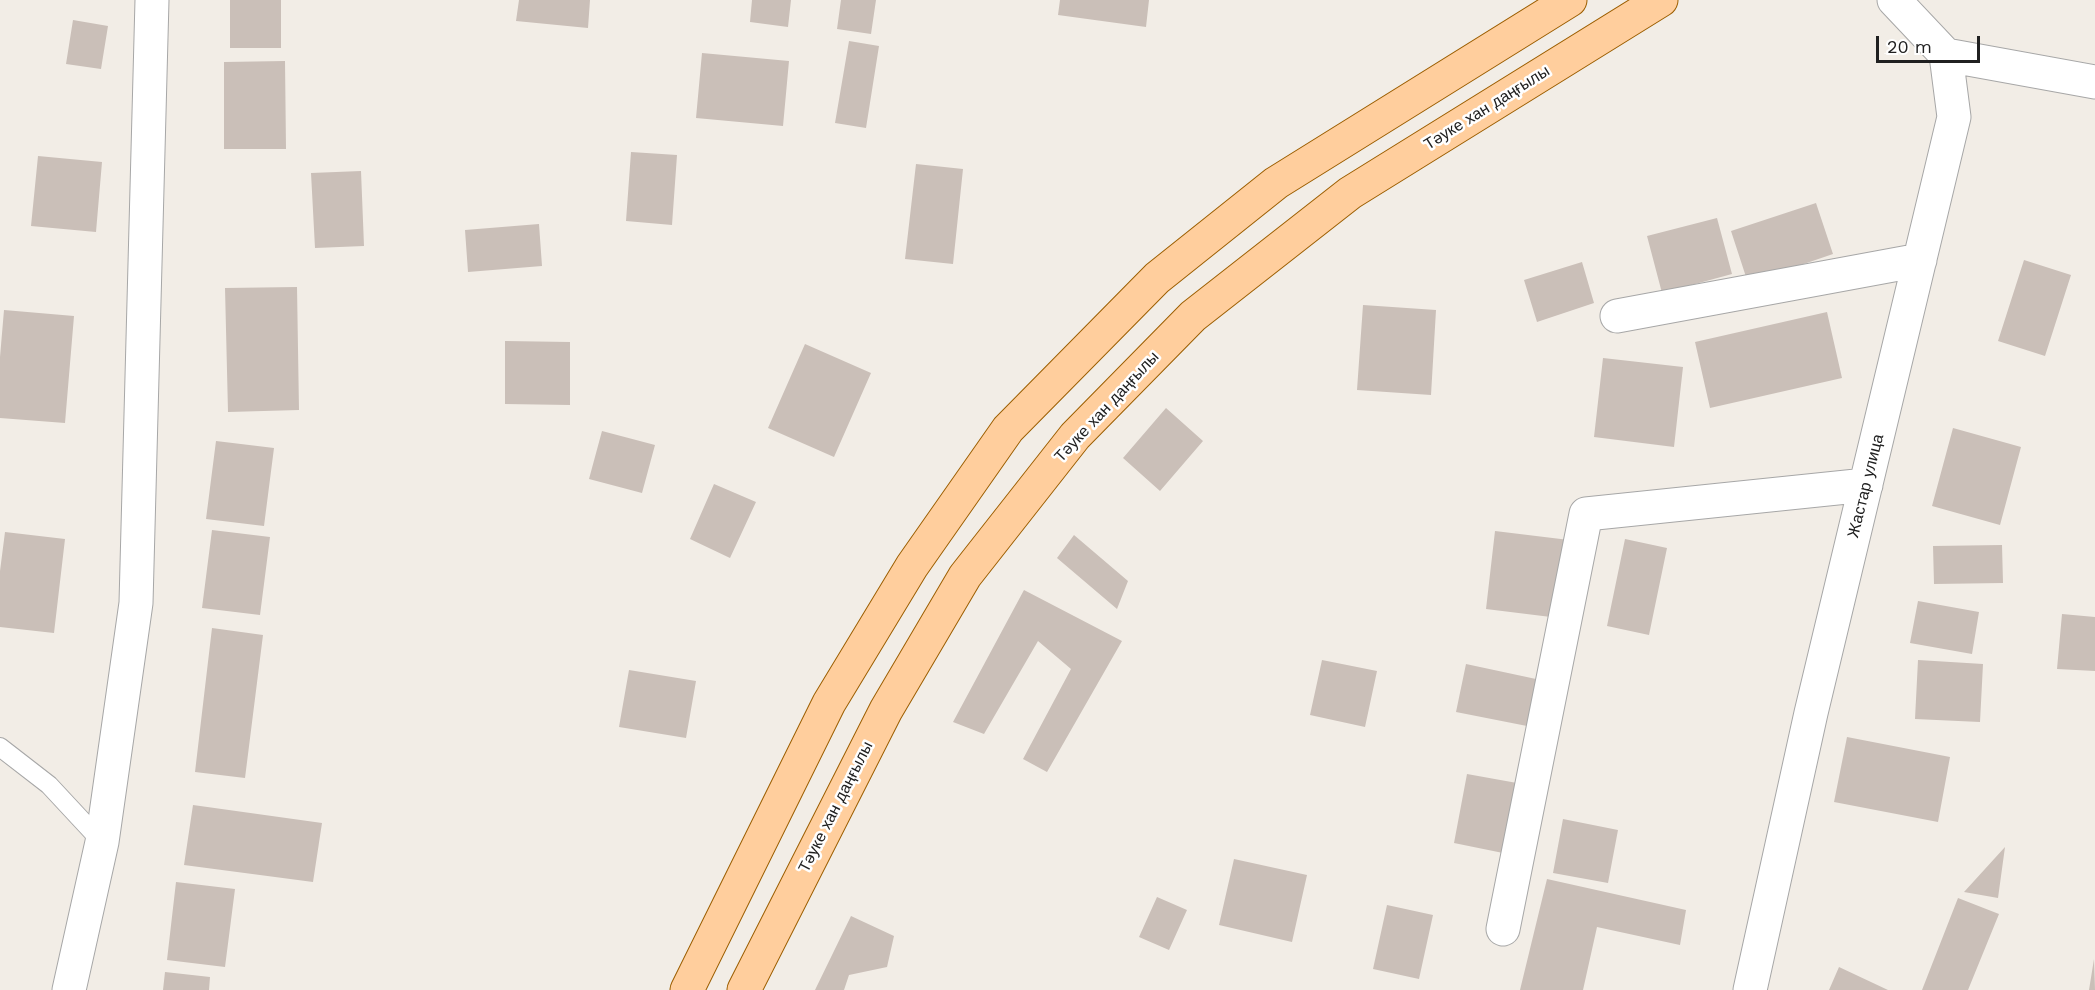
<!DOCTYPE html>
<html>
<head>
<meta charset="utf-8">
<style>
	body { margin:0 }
	#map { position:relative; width:2095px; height:990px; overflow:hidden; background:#f2ede6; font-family:"Work Sans",sans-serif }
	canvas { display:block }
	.scale { position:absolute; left:1876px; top:36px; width:104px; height:27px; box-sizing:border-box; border:3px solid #202020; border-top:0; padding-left:8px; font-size:18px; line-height:21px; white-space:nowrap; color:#202020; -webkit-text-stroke:4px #fff; paint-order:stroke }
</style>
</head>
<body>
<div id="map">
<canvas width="2095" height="990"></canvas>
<div class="scale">20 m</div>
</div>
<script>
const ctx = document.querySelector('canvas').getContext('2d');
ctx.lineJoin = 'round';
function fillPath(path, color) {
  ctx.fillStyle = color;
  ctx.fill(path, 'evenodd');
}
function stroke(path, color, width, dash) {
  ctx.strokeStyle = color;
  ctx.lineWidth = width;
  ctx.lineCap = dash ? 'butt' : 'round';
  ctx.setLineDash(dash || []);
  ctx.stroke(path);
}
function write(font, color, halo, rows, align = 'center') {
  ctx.font = font + ' "Work Sans",sans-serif';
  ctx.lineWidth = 5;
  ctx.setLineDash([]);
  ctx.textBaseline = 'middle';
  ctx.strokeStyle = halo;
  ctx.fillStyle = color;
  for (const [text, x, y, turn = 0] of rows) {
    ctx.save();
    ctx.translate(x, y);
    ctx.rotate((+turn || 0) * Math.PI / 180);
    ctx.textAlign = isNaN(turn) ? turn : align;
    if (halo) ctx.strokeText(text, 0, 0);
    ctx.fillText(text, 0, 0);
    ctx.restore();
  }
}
fillPath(new Path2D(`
	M 230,0 L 281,0 L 281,48 L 230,48 Z
	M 519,0 L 590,0 L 588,28 L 516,21 Z
	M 752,0 L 791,0 L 788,27 L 750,22 Z
	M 841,0 L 876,0 L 871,34 L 837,29 Z
	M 1060,0 L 1149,0 L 1146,27 L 1058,15 Z
	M 73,20 L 108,26 L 101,69 L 66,64 Z
	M 849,41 L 879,46 L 866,128 L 835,123 Z
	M 702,53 L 789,61 L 783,126 L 696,118 Z
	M 285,61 L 286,149 L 224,149 L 224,62 Z
	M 631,152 L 677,155 L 672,225 L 626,221 Z
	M 38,156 L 102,162 L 96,232 L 31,226 Z
	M 916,164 L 963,169 L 953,264 L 905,259 Z
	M 361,171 L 364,246 L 315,248 L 311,173 Z
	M 1816,203 L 1833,254 L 1748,283 L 1731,231 Z
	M 1717,218 L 1732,274 L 1662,293 L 1647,236 Z
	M 539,224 L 542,266 L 468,272 L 465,230 Z
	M 2024,260 L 2071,275 L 2045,356 L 1998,341 Z
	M 1582,262 L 1594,303 L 1537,322 L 1524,280 Z
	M 297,287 L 299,410 L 228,412 L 225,288 Z
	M 1363,305 L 1436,310 L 1431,395 L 1357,390 Z
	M 4,310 L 74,316 L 65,423 L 0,418 L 0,357 Z
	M 1827,312 L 1842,378 L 1710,408 L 1695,342 Z
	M 505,341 L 570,342 L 570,405 L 505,404 Z
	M 805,344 L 871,373 L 834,457 L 768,428 Z
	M 1603,358 L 1683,367 L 1674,447 L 1594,437 Z
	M 1166,408 L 1203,441 L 1160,491 L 1123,458 Z
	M 1953,428 L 2021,447 L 2000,525 L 1932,506 Z
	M 602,431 L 655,445 L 642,493 L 589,479 Z
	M 216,441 L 274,448 L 264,526 L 206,519 Z
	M 714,484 L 756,502 L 730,558 L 690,539 Z
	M 212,530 L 270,537 L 260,615 L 202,608 Z
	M 1495,531 L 1569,540 L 1559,618 L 1486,609 Z
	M 5,532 L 65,539 L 54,633 L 0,627 L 0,571 Z
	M 1074,535 L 1128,581 L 1117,609 L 1057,558 Z
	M 1625,539 L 1667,548 L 1649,635 L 1607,626 Z
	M 2002,545 L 2003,583 L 1934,584 L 1933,546 Z
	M 1024,590 L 1122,641 L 1047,772 L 1023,759 L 1071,669 L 1038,641 L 984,734 L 953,722 Z
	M 1918,601 L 1979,612 L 1972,654 L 1910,643 Z
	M 2062,614 L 2095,617 L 2095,671 L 2057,669 Z
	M 212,628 L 263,635 L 245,778 L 195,772 Z
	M 1322,660 L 1377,671 L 1365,727 L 1310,715 Z
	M 1918,660 L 1983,664 L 1980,722 L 1915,719 Z
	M 1466,664 L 1536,679 L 1527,726 L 1456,712 Z
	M 629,670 L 696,681 L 686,738 L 619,727 Z
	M 1847,737 L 1950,757 L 1938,822 L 1834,802 Z
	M 1467,774 L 1517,783 L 1503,853 L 1454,843 Z
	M 193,805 L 322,823 L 313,882 L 184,865 Z
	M 1563,819 L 1618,830 L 1608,883 L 1553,873 Z
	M 2005,847 L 1998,898 L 1964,892 Z
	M 1234,859 L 1307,875 L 1292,942 L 1219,925 Z
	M 1547,879 L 1686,910 L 1680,945 L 1597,927 L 1583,990 L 1520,990 Z
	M 176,882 L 235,889 L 225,967 L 167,960 Z
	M 1157,897 L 1187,910 L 1169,950 L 1139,937 Z
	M 1958,898 L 1999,914 L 1968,990 L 1922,990 Z
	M 1387,905 L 1433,915 L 1419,979 L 1373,969 Z
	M 851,916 L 894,936 L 887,967 L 849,975 L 844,990 L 815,990 Z
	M 2094,959 L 2095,990 L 2089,990 Z
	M 1839,967 L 1888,990 L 1829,990 Z
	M 165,972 L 210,977 L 209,990 L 163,990 Z`), '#cabfb8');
const lane = new Path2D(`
	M 0,747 L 49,785 L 102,842`);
const street = new Path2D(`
	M 1946,55 L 2095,82
	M 1617,316 L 1920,260
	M 1503,929 L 1586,514 L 1866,485
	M 69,990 L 102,842 L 136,603 L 152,0
	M 1750,990 L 1811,713 L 1954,117 L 1946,55 L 1894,0`);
const primary = new Path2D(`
	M 687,990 L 829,703 L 912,566 L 1008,429 L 1157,278 L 1276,183 L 1570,0
	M 744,990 L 886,710 L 965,576 L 1075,436 L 1193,316 L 1350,193 L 1661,0`);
stroke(lane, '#a7a7a7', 20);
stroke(street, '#a7a7a7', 35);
stroke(primary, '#9c5e00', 35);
stroke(lane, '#fff', 18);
stroke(street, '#fff', 33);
stroke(primary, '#ffce9d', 33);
write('16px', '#202020', '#fff', [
	["Тәуке хан даңғылы",1487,108,-32],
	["Тәуке хан даңғылы",1107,407,-47],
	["Жастар улица",1866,486,-76],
	["Тәуке хан даңғылы",836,807,-63]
]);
</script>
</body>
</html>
